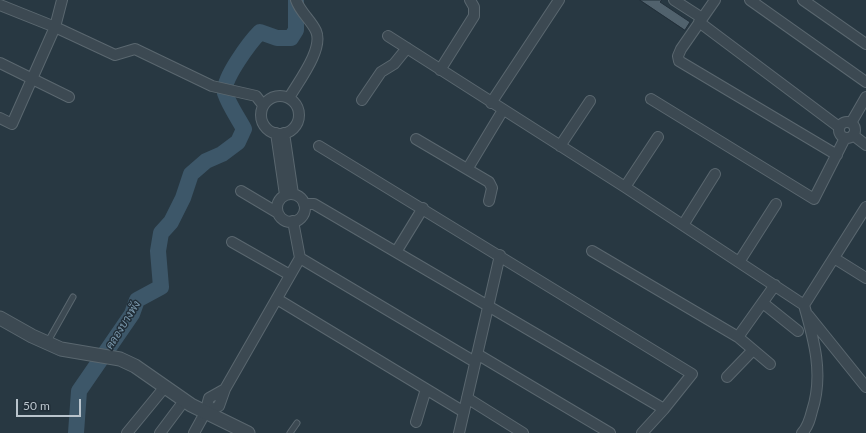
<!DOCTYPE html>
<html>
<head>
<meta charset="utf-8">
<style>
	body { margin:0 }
	#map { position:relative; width:866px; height:433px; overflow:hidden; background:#283842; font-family:Lato,sans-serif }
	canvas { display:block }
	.scale { position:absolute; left:16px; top:399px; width:65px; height:18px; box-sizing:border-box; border:2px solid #b9c4cc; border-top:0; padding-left:5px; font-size:12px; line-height:14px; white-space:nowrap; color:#b9c4cc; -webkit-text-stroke:3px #212e38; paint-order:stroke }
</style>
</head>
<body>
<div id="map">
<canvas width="866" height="433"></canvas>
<div class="scale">50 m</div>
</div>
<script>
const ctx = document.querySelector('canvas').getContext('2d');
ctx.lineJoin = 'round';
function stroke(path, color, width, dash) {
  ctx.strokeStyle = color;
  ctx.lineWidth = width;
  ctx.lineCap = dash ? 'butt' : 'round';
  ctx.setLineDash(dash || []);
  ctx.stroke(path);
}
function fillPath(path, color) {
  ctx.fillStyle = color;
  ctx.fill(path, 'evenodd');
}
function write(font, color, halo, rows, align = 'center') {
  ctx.font = font + ' Lato,Sarabun,sans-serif';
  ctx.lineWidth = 3;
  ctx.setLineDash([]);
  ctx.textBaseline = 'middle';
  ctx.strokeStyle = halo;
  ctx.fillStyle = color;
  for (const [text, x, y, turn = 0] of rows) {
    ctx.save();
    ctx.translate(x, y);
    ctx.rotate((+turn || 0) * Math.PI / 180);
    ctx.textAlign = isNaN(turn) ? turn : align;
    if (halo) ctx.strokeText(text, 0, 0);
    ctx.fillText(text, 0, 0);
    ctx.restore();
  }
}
stroke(new Path2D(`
	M 76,433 L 79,391 L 132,314 L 137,300 L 161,287 L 158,251 L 161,233 L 171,222 L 183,198 L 191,174 L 206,161 L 222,154 L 238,142 L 244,129 C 238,118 229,105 225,93 C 222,79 251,41 260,32 L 277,38 L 291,38 L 296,30 L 296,0`), '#3d5769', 16);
const building = new Path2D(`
	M 640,0 L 662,0 L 660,2 L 690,22 L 685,30 Z`);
fillPath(building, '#51626d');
stroke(building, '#23303a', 1);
const service = new Path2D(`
	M 47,343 L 73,297
	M 290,433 L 297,423`);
const minor = new Path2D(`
	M 674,0 L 702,18
	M 715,0 L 681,49 L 678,56 L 679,61 L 837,155
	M 750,0 L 866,82
	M 803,0 L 866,44
	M 0,5 L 55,27 L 115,55 L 135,49 L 212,86 L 256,96 L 263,105
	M 699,22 L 839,127
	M 388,36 L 625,187 L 804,305 C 814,340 824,375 812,411 C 810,419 808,427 802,433
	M 0,63 L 69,97
	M 440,70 L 474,16 L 474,7 L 470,0
	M261 115a19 19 0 1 1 38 0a19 19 0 1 1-38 0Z
	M 289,98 C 298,82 324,49 316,31 C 311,20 300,12 296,0
	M 651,99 L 814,199 L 845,138
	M 362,100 L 381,72 L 394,64 L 407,48
	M 491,103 L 559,0
	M 0,118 L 12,124 L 55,27 L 62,0
	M839 130a8 8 0 1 1 16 0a8 8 0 1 1-16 0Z
	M 851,123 L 866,97
	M 276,133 L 285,195
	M 284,133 L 293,194
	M 853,135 L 866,145
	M 416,139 L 489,182 L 492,188 L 489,201
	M 319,146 L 692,374 L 664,409 L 642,433
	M 560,146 L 590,101
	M 468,168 L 503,110
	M 625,187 L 658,137
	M 241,191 L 278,213
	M277 208a14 14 0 1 1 28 0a14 14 0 1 1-28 0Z
	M 304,204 L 314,204 L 664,409
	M 683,225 L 715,174
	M 232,242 L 290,275
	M 592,251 L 738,337 L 770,364
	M 396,252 L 423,208
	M 300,258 L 475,362
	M 834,258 L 866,278
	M 739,262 L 776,204
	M 277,299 L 464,412
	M 763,303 L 798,331
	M 804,305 L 866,207
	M 808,315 L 866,387
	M 738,337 L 775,285
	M 477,354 L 610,433
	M 727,377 L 753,350
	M 467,398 L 523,433
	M 205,413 L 219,406 L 225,389 L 300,258 L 293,221
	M 416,422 L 426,389
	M 127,433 L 164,388
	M 160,433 L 184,401
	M 194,433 L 205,413 L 209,398 L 225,389
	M 459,433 L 500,255`);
const tertiary = new Path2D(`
	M 0,318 L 32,336 L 61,349 L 120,359 L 135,366 L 191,405 L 248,433`);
stroke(service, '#5a676f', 7);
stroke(minor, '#5a676f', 12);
stroke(tertiary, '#5a676f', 15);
stroke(service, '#3c4952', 5);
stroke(minor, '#3c4952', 10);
stroke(tertiary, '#3c4952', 13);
write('italic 11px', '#7b99ad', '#212e38', [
	["คลองบางพัง",123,325,-58]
]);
</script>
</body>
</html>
